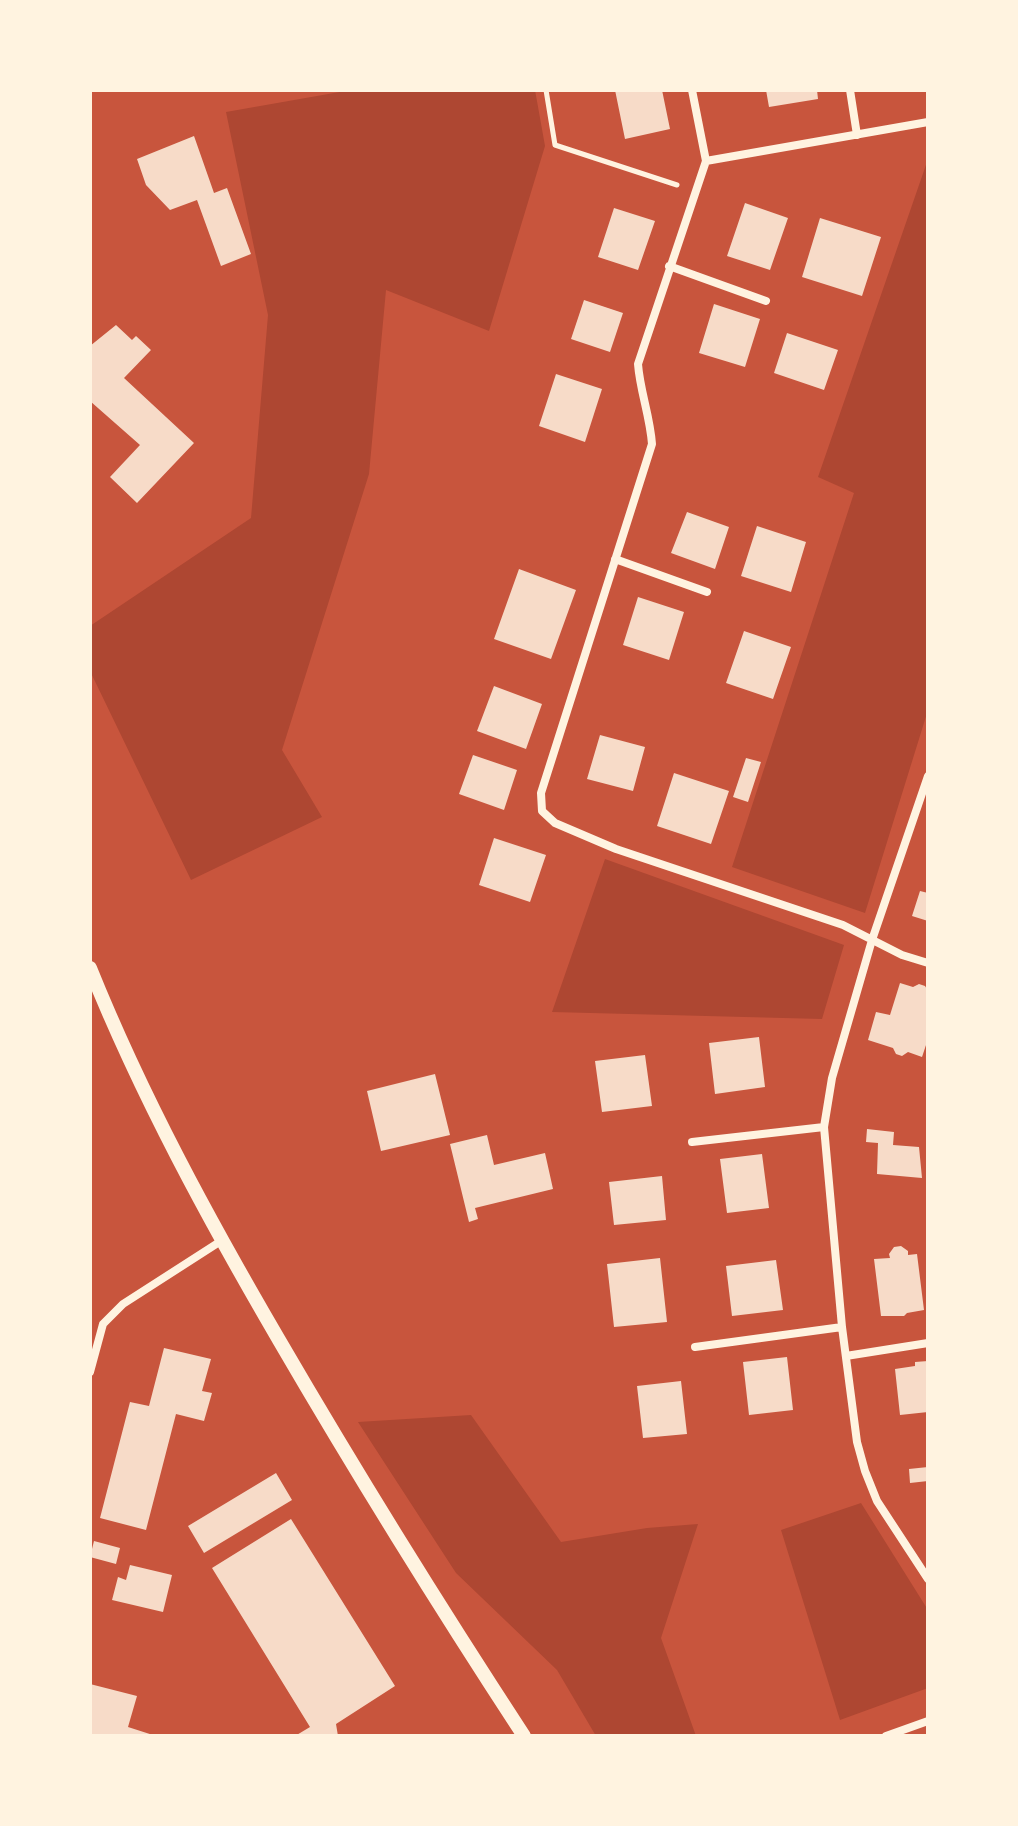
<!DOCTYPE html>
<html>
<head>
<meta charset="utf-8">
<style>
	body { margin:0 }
	#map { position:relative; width:1018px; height:1826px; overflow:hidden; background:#c8553d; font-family:Karla,sans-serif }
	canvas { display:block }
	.frame { position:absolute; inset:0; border:92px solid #fff3e0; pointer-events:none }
</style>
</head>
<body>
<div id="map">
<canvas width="1018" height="1826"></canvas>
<div class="frame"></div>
</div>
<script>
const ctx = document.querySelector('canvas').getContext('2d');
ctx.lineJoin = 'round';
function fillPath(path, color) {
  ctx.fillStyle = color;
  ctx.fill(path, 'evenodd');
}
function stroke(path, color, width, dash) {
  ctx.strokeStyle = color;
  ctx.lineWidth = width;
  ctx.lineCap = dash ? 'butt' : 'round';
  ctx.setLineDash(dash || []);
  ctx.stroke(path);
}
fillPath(new Path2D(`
	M 351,90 L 535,90 L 545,146 L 489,331 L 386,290 L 369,474 L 282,750 L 322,817 L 191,880 L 90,671 L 90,626 L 251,518 L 268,315 L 226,112 Z
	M 928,159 L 928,710 L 865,913 L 732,867 L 854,493 L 818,477 Z
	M 605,859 L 844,945 L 822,1019 L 552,1012 Z
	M 471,1415 L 561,1542 L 647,1528 L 698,1524 L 661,1638 L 696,1736 L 596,1736 L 557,1670 L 456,1573 L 358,1422 Z
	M 861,1503 L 928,1610 L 928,1688 L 840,1720 L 781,1530 Z`), '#ae4732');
fillPath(new Path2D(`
	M 615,90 L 662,90 L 670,129 L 625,139 Z
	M 766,90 L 817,90 L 818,99 L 769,107 Z
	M 194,136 L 214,193 L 227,188 L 251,254 L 221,266 L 197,200 L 170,210 L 146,185 L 137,159 Z
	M 745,203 L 788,218 L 770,270 L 727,256 Z
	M 614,208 L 655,221 L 638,270 L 598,257 Z
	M 820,218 L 881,237 L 862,296 L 802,277 Z
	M 584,300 L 623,313 L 610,352 L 571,339 Z
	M 714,304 L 760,319 L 745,367 L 699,353 Z
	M 116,325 L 132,340 L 136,336 L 151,350 L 124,378 L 194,443 L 137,503 L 110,477 L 140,445 L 90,401 L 90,346 Z
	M 787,333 L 838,350 L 824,390 L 774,373 Z
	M 556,374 L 602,389 L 585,442 L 539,426 Z
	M 687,512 L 729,527 L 715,569 L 671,553 Z
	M 757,526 L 806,542 L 791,592 L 741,576 Z
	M 519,569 L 576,590 L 551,659 L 494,639 Z
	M 638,597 L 684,612 L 669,660 L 623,645 Z
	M 744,631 L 791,647 L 773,699 L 726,683 Z
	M 494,686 L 542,704 L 526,749 L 477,731 Z
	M 600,735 L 645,747 L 633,791 L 587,779 Z
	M 473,755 L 517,770 L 504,810 L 459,794 Z
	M 746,758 L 761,762 L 748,802 L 733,797 Z
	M 674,773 L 729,791 L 711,844 L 657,826 Z
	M 494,838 L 546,855 L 530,902 L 479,885 Z
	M 920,891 L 928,893 L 928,921 L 912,916 Z
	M 900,983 L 913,987 L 919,984 L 925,986 L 928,991 L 928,1039 L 922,1057 L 908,1052 L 902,1056 L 896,1054 L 893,1048 L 868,1040 L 876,1012 L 890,1015 Z
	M 759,1037 L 765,1087 L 715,1094 L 709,1043 Z
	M 645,1055 L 652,1106 L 602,1112 L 595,1061 Z
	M 435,1074 L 450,1135 L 381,1151 L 367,1091 Z
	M 867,1129 L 894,1132 L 893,1145 L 919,1147 L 922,1178 L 877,1174 L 878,1143 L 866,1142 Z
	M 487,1135 L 494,1165 L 545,1153 L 553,1189 L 475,1208 L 478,1219 L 469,1222 L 450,1144 Z
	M 762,1154 L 769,1208 L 727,1213 L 720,1159 Z
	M 662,1176 L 666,1220 L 614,1225 L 609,1182 Z
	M 901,1246 L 908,1251 L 908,1255 L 917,1254 L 924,1310 L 907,1313 L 904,1316 L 881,1316 L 874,1259 L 890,1258 L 889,1254 L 894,1247 Z
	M 660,1258 L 667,1322 L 614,1327 L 607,1264 Z
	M 776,1260 L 783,1310 L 732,1316 L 726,1266 Z
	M 164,1348 L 211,1359 L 202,1391 L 212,1393 L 204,1421 L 176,1414 L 146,1530 L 100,1518 L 130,1402 L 149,1406 Z
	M 787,1357 L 793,1410 L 749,1415 L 743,1362 Z
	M 928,1361 L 928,1412 L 900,1415 L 895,1369 L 915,1366 L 915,1362 Z
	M 681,1381 L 687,1434 L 643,1438 L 637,1386 Z
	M 928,1467 L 928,1481 L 910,1483 L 909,1469 Z
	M 276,1473 L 292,1500 L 204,1553 L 188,1526 Z
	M 291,1519 L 395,1686 L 336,1724 L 338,1736 L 295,1736 L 310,1727 L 212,1568 Z
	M 94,1541 L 120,1548 L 116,1564 L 90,1557 Z
	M 130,1565 L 172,1575 L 163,1612 L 112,1600 L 118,1577 L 126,1580 Z
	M 90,1684 L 137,1696 L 128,1727 L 156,1736 L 90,1736 Z`), '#f7dbc8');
stroke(new Path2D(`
	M 546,90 L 555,145 L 677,185`), '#fff3e0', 5);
stroke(new Path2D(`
	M 692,90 L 706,161
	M 850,90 L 857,135
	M 928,122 L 706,161 L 638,364 C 640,391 650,416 652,444 L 541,793 L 542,811 L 555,823 L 616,849 L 843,925 L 902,955 L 928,963
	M 669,266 L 766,301
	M 615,559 L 707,592
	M 928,776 L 872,940 L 832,1078 L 824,1127 L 842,1327 L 857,1442 L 865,1471 L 877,1501 L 928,1579
	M 692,1142 L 824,1127
	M 695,1347 L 842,1327
	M 846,1356 L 928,1343
	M 90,1372 L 103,1324 L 123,1304 L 221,1241
	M 886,1736 L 928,1721`), '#fff3e0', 8);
stroke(new Path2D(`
	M 90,968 C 142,1097 209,1220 279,1340 C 357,1474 439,1606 524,1736`), '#fff3e0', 14);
</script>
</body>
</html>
